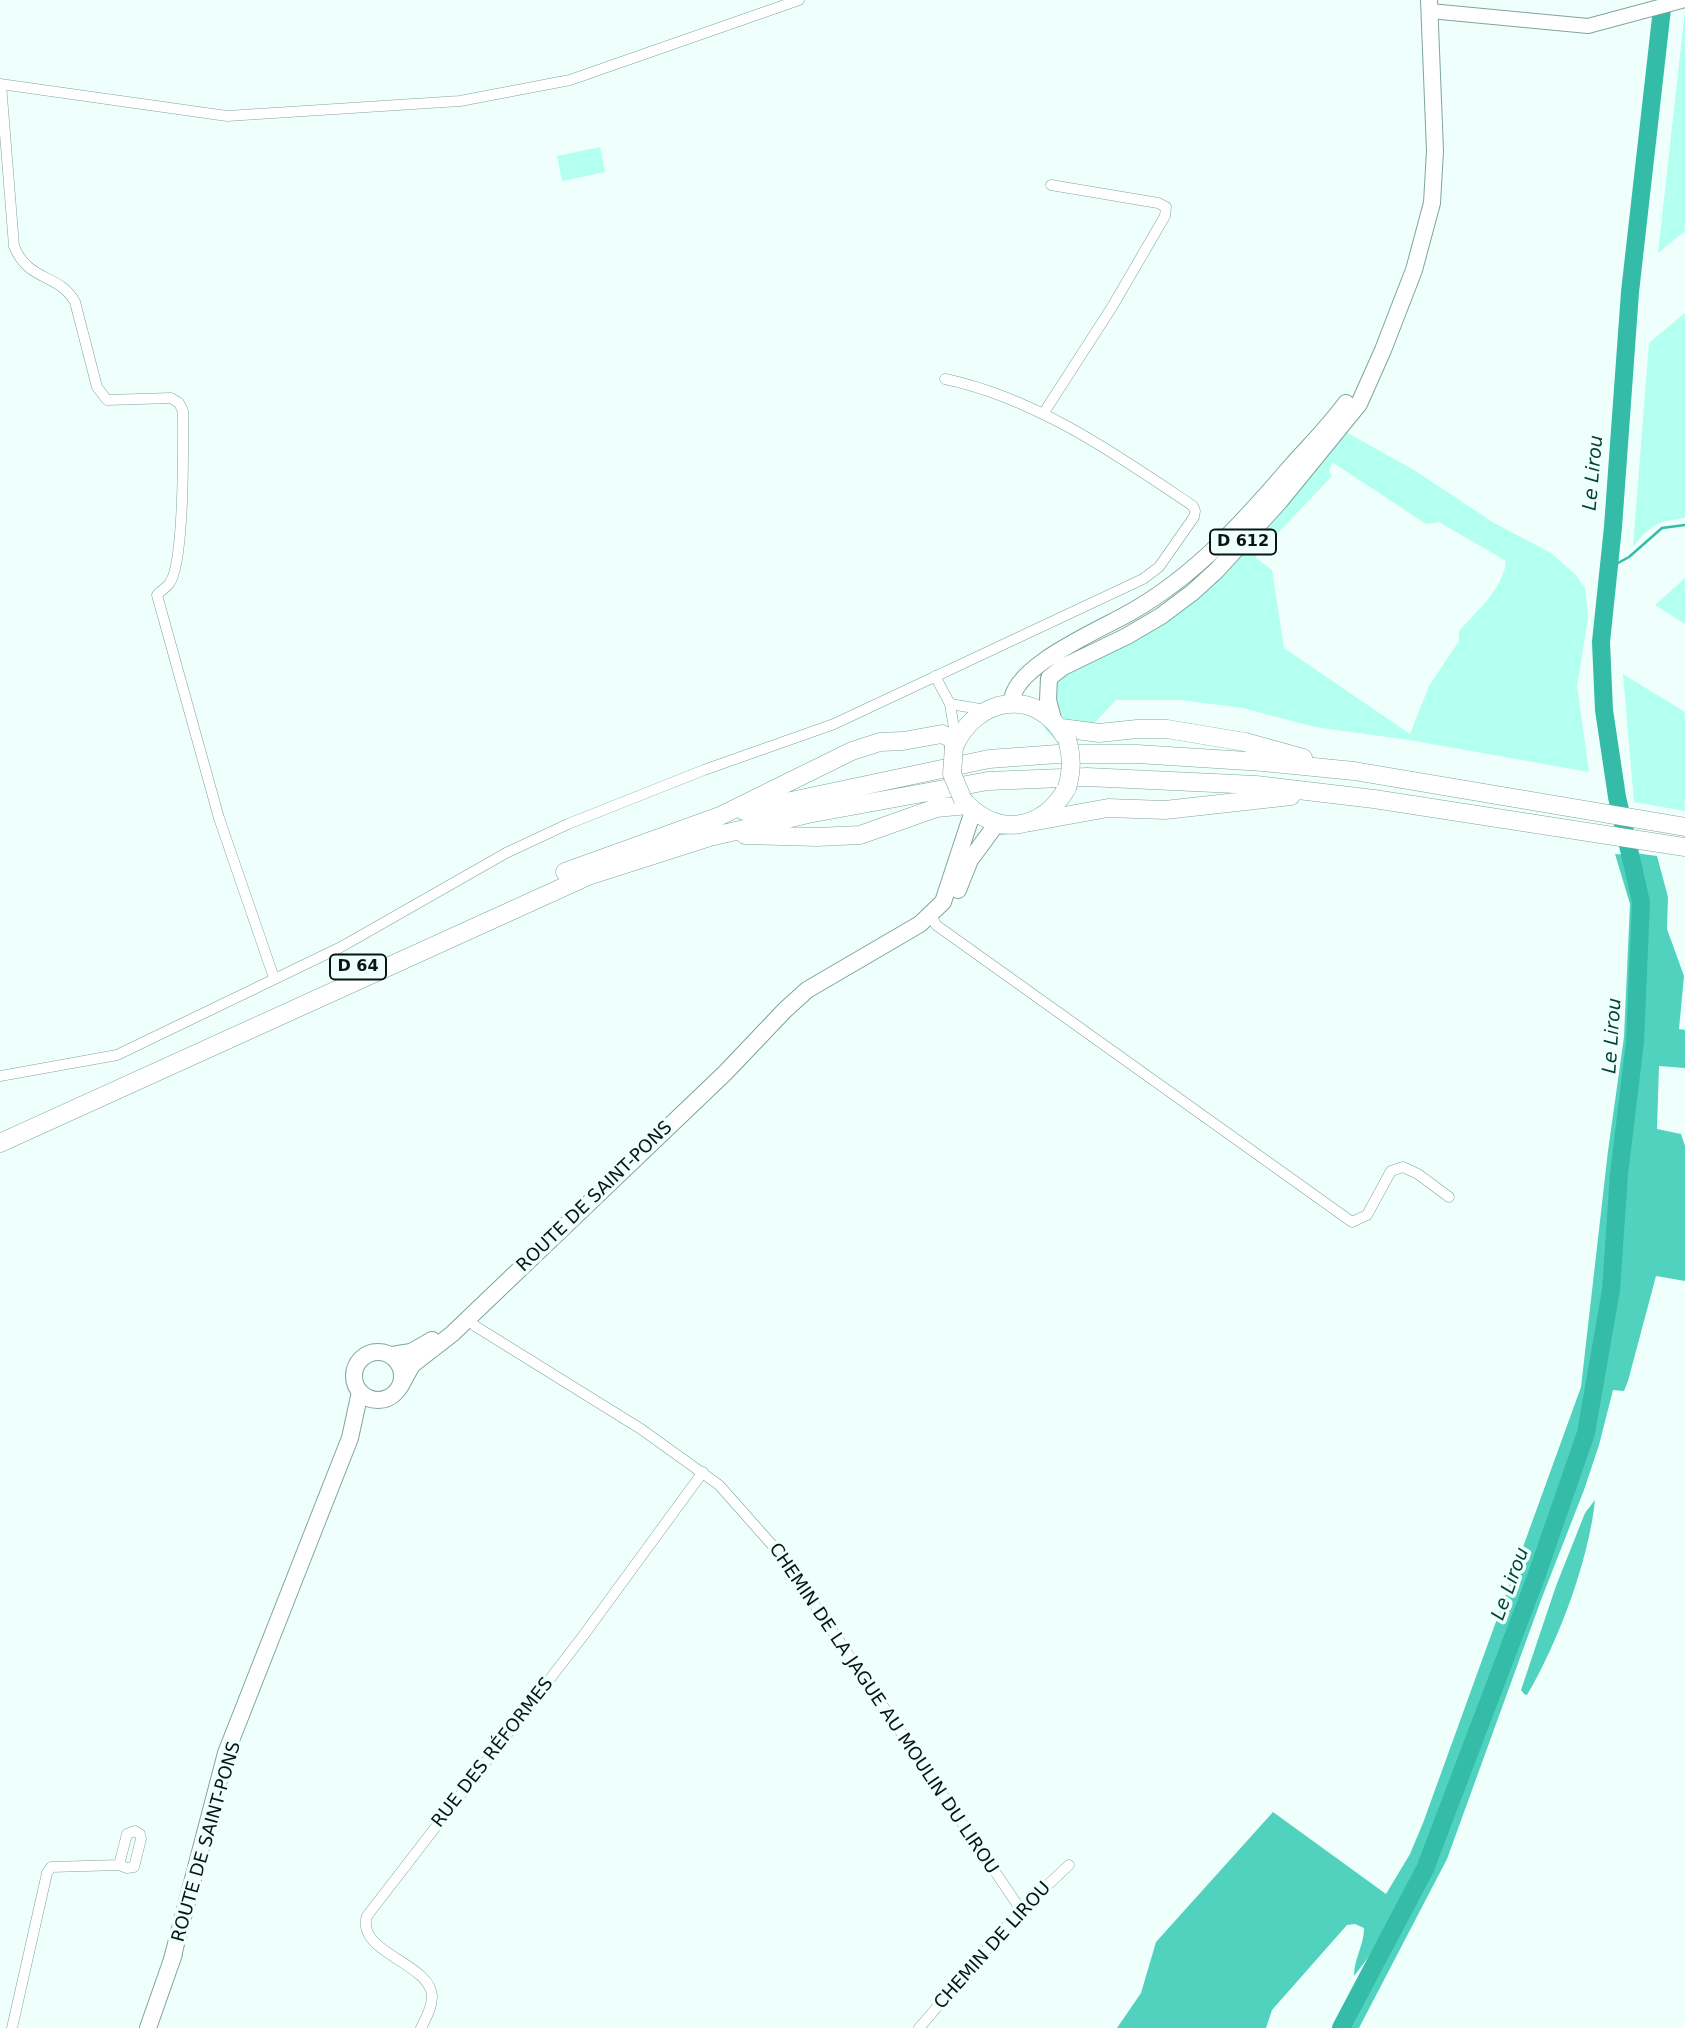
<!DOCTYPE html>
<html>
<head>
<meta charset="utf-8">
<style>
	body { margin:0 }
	canvas { display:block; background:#effffb }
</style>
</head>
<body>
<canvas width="1685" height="2028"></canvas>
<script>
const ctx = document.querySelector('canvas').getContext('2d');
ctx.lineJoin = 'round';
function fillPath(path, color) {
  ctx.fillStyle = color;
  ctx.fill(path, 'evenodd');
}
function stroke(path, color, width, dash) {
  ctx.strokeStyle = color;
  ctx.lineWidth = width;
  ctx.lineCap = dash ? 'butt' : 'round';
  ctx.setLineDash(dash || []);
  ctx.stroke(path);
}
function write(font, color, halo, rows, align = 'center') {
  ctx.font = font + ' "DejaVu Sans",sans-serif';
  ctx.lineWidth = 7;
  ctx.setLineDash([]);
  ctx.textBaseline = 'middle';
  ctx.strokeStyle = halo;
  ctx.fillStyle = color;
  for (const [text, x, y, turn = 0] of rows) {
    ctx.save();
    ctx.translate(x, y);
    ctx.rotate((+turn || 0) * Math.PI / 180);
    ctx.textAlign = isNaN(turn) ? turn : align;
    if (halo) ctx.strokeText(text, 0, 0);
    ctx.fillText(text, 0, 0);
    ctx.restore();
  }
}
fillPath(new Path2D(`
	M 1685,10 L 1685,231 L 1658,253 Z
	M 600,147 L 605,172 L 562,181 L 557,156 Z
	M 1685,313 L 1685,518 C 1658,521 1650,525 1633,547 L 1649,343 Z
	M 1344,431 L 1414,470 L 1494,523 L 1551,553 L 1576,575 L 1585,588 L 1588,618 L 1577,686 L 1589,772 L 1409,740 L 1315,727 L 1243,708 L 1180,700 L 1116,700 L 1071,748 C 1036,732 1031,710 1054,679 L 1158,621 ZM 1332,462 L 1426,524 L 1439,522 L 1506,561 C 1504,588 1476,612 1459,631 L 1459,641 L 1429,686 L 1410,734 L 1284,648 L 1272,570 L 1255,557 L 1332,476 L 1329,472 Z
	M 1685,578 L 1685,624 L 1655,605 Z
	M 1623,674 L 1685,712 L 1685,811 L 1634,802 Z`), '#b3fff0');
fillPath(new Path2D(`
	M 1635,853 L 1657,856 L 1668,897 L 1667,929 L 1684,976 L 1679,1029 L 1685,1030 L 1685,1068 L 1659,1066 L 1657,1129 L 1681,1134 L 1685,1146 L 1685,1281 L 1656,1276 L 1628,1381 L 1624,1391 L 1613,1390 L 1599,1445 L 1584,1490 L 1541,1600 L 1447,1859 L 1359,2028 L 1336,2028 L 1430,1864 L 1514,1644 L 1584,1450 L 1597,1390 L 1614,1288 L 1641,1027 L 1644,903 Z
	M 1615,854 L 1628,855 L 1637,905 L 1631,1042 L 1614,1180 L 1606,1290 L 1576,1450 L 1503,1655 L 1422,1866 L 1367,1959 L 1354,1976 C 1354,1958 1364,1946 1364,1928 L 1355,1924 L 1347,1925 L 1272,2010 L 1266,2028 L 1117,2028 L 1141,1993 L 1156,1942 L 1273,1812 L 1386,1894 L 1410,1854 L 1423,1823 L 1581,1387 L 1608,1151 L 1624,1037 L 1630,904 Z
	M 1595,1500 C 1589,1560 1558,1643 1527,1695 L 1524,1694 L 1521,1690 L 1556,1586 L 1585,1513 Z`), '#51d2be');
stroke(new Path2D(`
	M 1609,568 L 1629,557 L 1662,528 L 1685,525`), '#35bca9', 2.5);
stroke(new Path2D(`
	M 1341,2028 L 1425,1869 L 1536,1577 L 1586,1433 L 1611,1290 L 1619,1174 L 1635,1042 L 1641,902 L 1617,797 L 1604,710 L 1601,642 L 1613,527 L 1630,292 L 1663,0`), '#35bca9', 18);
const street = new Path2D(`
	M 0,84 L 227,116 L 460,101 L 570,80 L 799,0
	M 1,84 L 14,246 C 28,282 59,273 75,302 L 97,387 L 107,400 L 171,398 L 179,403 L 183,411 C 183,441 185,565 169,584 C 165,589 161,590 157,595 L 219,818 L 274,978
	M 1043,414 L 1112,307 L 1165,216 L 1166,207 L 1158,203 L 1051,185
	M 935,676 L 950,704 L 954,728 L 960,733
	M 950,704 L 986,710
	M 931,915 L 936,925 L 1352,1222 L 1367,1215 L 1391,1171 L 1403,1167 L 1418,1174 L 1449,1197
	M 0,1076 L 117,1055 L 341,947 L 506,853 L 568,824 L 704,770 L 834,724 L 1143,579 L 1159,567 L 1194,517 L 1195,511 L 1193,506 C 1117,455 1036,398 945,379
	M 468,1318 L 475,1326 L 641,1429 L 719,1485 L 781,1555 L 1021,1910
	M 12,2028 L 47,1873 L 51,1867 L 119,1865 L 127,1868 L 134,1867 L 141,1839 L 140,1834 L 135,1831 L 127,1834 L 119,1865
	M 421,2028 C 426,2018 432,2008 432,1997 C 432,1963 355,1953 367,1916 L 583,1636 L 703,1472
	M 919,2028 L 1021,1910 L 1069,1865`);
const secondary = new Path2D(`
	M 1430,11 L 1588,26 L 1685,0`);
const primary = new Path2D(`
	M 1012,704 C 1009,667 1104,628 1131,612 C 1196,575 1245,520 1293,464 C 1311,444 1330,425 1346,403
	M 1053,719 L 1048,700 L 1049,678 L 1063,667 L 1127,636 L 1161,616 L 1193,592 L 1217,570 L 1280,501 L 1359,404 L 1383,350 L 1414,270 L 1432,203 L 1435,151 L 1429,0
	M 958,890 L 970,860 L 995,826 L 1010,825
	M354 1376a24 24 0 1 1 48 0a24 24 0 1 1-48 0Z
	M 392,1355 L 411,1352 L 432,1340
	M 400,1387 L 412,1365 L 452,1334 L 725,1073 L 785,1010 L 807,990 L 920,924 L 943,902 L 973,811
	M 171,1963 L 226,1753 L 350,1438 L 360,1392
	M 148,2028 L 174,1954`);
const highway = new Path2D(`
	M 1061,728 L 1099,733 L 1137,729 L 1167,729 L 1245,742 L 1303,758
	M 954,747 C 976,697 1036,686 1065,737
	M 963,800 C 997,838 1042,831 1067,788
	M 744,811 L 989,759 L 1058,754 L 1137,754 L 1263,762 L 1354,771 L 1685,827
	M 1031,822 L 1108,808 L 1165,810 L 1291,796
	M 745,835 L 817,837 L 860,835 L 936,808 L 968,805
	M 565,872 L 720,816 L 852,751 L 880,742 L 903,741 L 942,734 L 956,741
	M 0,1143 L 588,876 L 710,837 L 808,814 L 988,781 L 1087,777 L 1256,785 L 1374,799 L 1685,847`);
stroke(street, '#7ea59d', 11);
stroke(secondary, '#7ea59d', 16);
stroke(primary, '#7ea59d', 18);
stroke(highway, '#7ea59d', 19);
stroke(street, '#fff', 10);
stroke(secondary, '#fff', 14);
stroke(primary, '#fff', 16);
stroke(highway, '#fff', 18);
const highwayBridge = new Path2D(`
	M 1067,739 C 1072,757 1072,770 1067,788
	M 954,747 L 952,774 L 963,800`);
stroke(highwayBridge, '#7ea59d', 19, []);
stroke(highwayBridge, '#fff', 18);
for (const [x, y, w] of [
	[1243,542,66],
	[358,967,56]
]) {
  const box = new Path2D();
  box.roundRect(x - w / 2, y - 12.5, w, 25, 5);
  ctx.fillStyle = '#effffb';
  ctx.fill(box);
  stroke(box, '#071613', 2);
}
write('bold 16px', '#071613', null, [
	["D 612",1243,542],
	["D 64",358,967]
]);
write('18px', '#071613', '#effffb', [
	["ROUTE DE SAINT-PONS",595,1197,-44],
	["CHEMIN DE LA JAGUE AU MOULIN DU LIROU",883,1709,56],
	["RUE DES RÉFORMES",493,1753,-52],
	["ROUTE DE SAINT-PONS",207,1842,-74],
	["CHEMIN DE LIROU",993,1946,-48]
]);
write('italic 19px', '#05413a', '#effffb', [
	["Le Lirou",1594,473,-85],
	["Le Lirou",1613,1036,-86],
	["Le Lirou",1511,1584,-70]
]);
</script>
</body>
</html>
